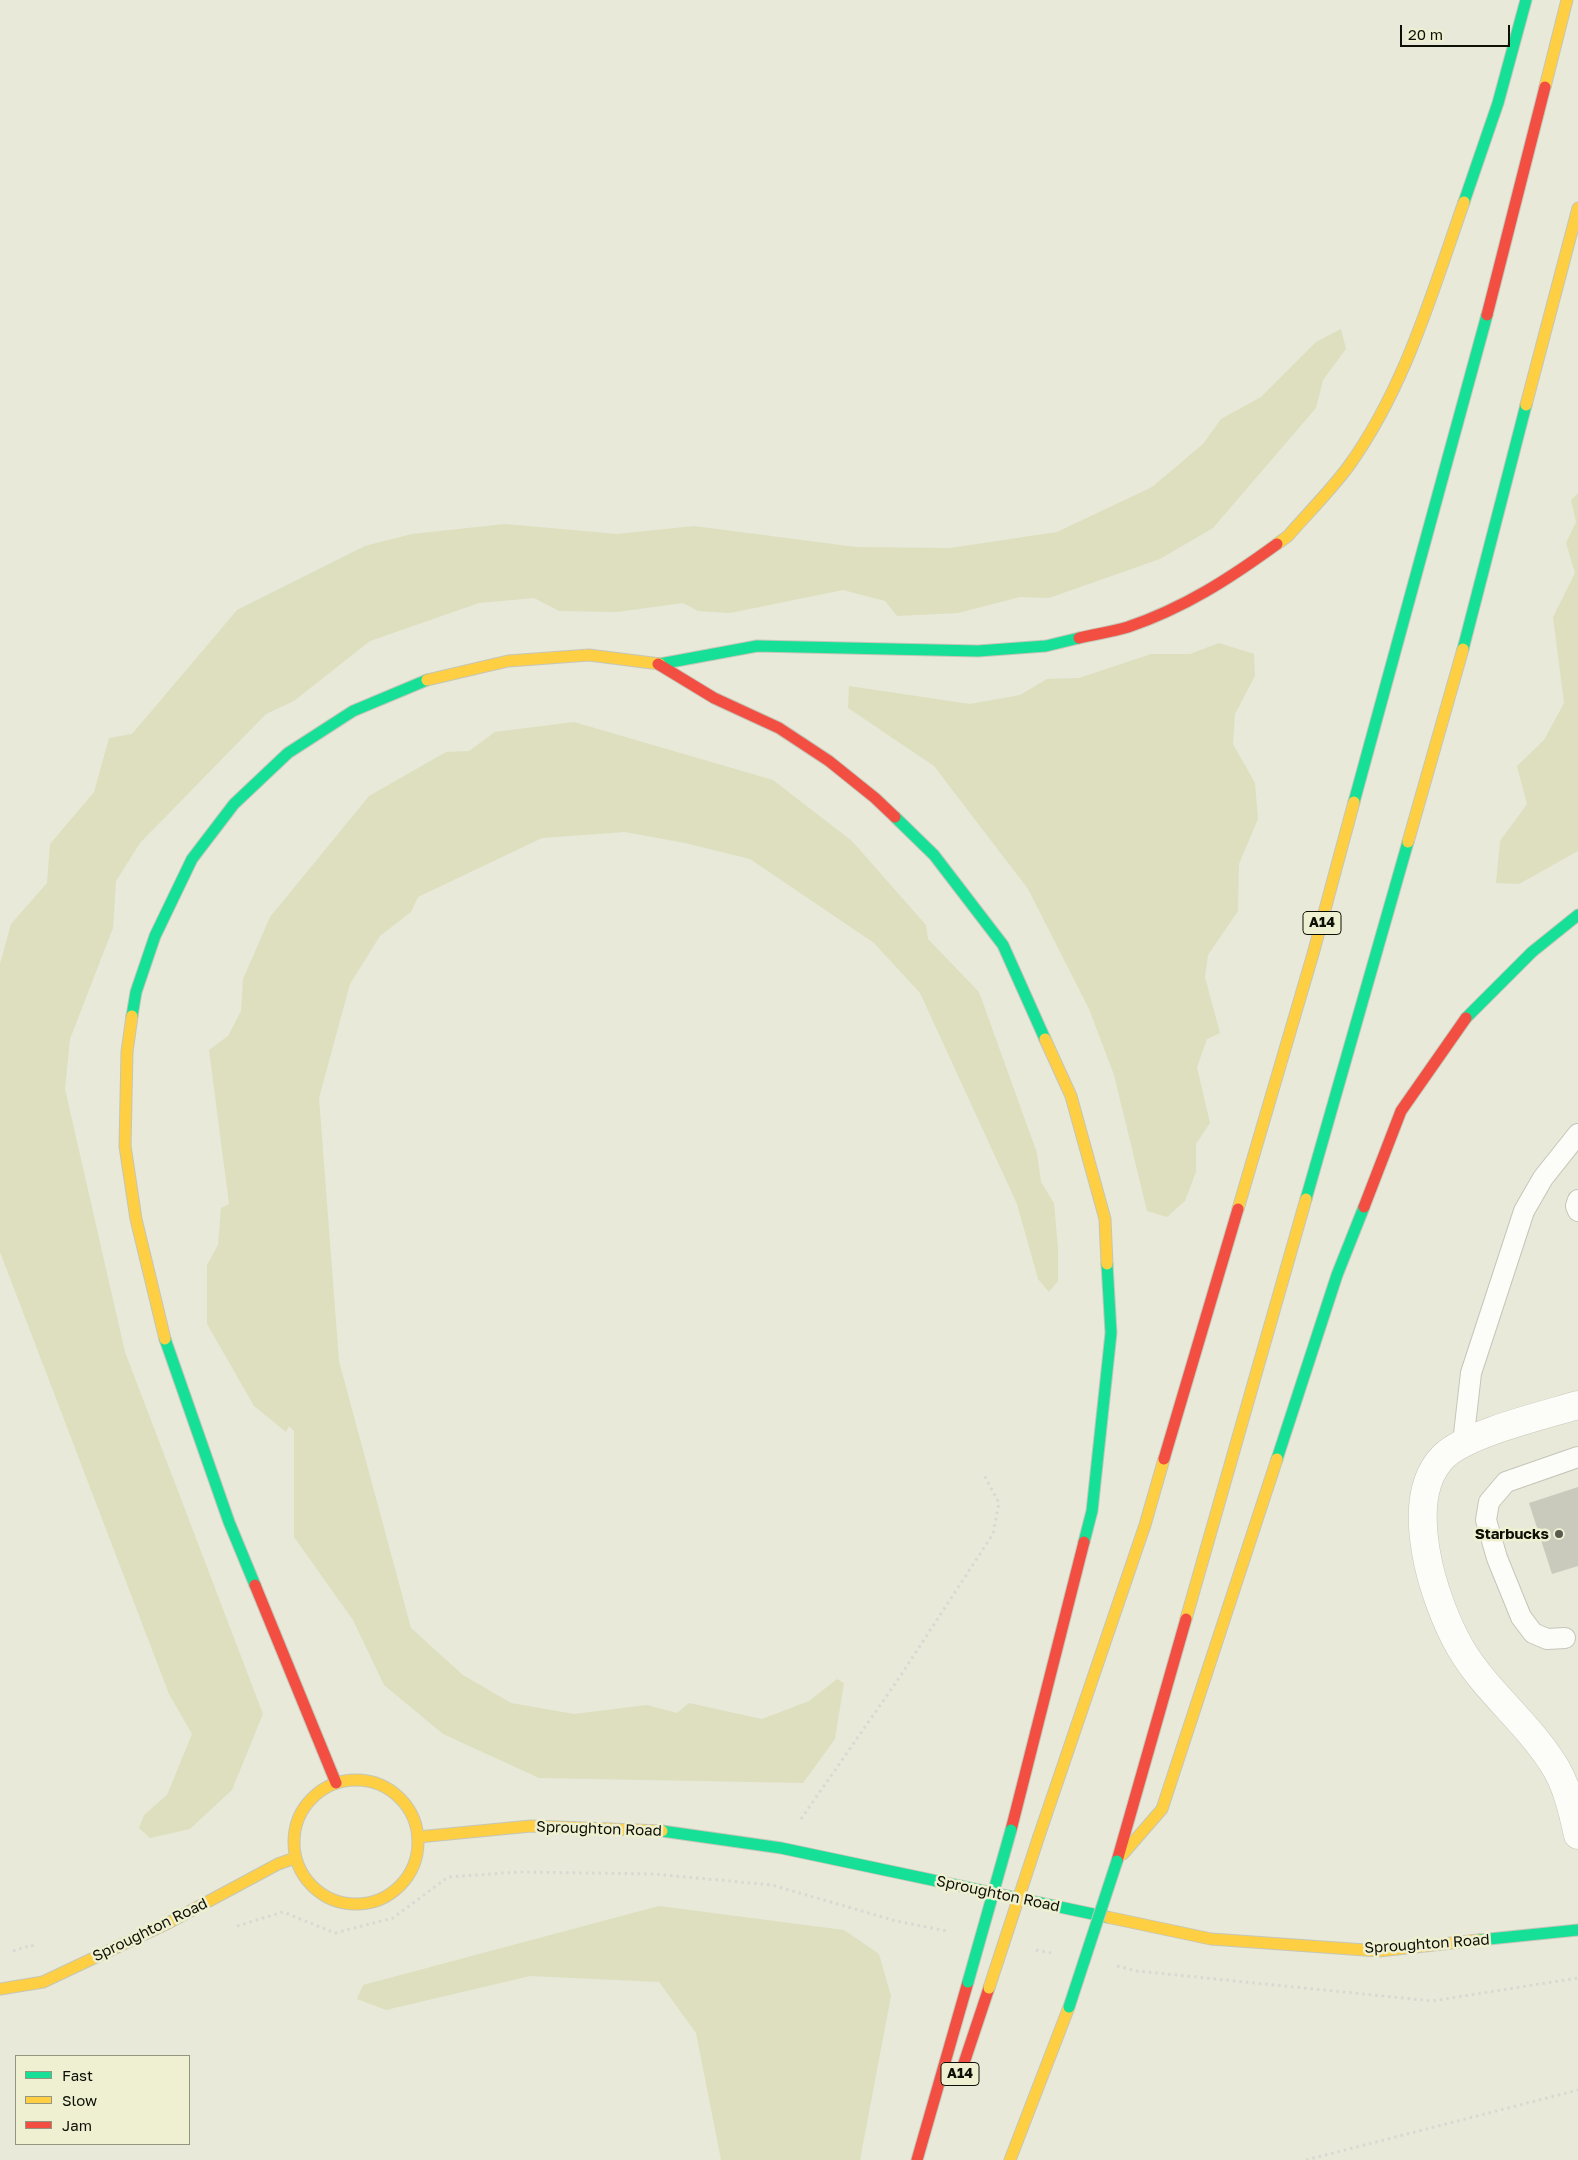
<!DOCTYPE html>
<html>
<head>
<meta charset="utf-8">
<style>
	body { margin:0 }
	#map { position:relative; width:1578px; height:2160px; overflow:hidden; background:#e8e9d8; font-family:"Golos Text",sans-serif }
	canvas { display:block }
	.legend { position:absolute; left:15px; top:2055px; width:175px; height:90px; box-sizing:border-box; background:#eef0d1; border:1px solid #94967f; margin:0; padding:6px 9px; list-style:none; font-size:15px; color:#0e0f05 }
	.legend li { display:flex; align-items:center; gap:10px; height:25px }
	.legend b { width:25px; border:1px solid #94967f }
	.scale { position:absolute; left:1400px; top:25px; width:110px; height:22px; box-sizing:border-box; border:2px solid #0e0f05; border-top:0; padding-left:6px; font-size:15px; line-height:18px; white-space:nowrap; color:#0e0f05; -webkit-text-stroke:4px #eef0d1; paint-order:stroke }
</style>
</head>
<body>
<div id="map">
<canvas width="1578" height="2160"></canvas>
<ul class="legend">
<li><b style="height:6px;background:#16e098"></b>Fast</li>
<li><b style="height:6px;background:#ffcf43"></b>Slow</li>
<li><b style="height:6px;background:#f24e42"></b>Jam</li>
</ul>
<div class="scale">20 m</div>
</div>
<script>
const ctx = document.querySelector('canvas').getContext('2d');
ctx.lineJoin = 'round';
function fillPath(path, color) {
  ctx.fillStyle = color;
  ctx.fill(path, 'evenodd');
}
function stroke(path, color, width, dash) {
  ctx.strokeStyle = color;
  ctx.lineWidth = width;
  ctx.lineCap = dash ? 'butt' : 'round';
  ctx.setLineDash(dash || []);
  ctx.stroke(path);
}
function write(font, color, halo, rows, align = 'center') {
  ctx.font = font + ' "Golos Text",sans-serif';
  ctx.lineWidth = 5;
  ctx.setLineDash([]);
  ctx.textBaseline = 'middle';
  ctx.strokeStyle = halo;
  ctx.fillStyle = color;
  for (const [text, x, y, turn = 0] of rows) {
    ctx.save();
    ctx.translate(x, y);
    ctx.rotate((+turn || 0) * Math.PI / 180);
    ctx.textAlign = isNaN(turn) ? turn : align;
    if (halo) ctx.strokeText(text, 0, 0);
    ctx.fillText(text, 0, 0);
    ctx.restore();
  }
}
fillPath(new Path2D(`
	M 1341,329 L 1346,349 L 1323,380 L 1316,408 L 1213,528 L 1160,559 L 1049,598 L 1020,597 L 958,613 L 897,616 L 885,601 L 843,590 L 730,613 L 698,611 L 683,603 L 617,612 L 559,611 L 534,598 L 479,603 L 370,641 L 294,701 L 266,714 L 140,843 L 116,881 L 113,928 L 70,1039 L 65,1089 L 125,1352 L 263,1714 L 232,1790 L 190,1829 L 150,1838 L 139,1828 L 144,1815 L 167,1795 L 192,1734 L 169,1694 L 0,1252 L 0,964 L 11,924 L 47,883 L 50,844 L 94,792 L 109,738 L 132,734 L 237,610 L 365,546 L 412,534 L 505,524 L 617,534 L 694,526 L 856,547 L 950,548 L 1057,532 L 1152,487 L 1203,444 L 1221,419 L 1261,397 L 1316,342 Z
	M 1578,493 L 1578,851 L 1519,884 L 1496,883 L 1500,841 L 1527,804 L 1517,766 L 1544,740 L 1564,703 L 1553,617 L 1575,573 L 1566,543 L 1576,522 L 1571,500 Z
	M 1219,643 L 1254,654 L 1255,676 L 1235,714 L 1233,744 L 1255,783 L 1258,819 L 1239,864 L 1238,911 L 1208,955 L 1205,977 L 1220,1033 L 1207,1039 L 1197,1067 L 1210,1123 L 1196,1144 L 1196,1172 L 1185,1201 L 1167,1217 L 1147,1211 L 1114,1075 L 1089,1009 L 1028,889 L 934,766 L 848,708 L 849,686 L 970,704 L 1020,695 L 1047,679 L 1079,678 L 1151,654 L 1190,654 Z
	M 574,722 L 773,780 L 852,841 L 926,925 L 928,939 L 979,992 L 1037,1153 L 1041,1182 L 1054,1203 L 1058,1249 L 1058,1281 L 1049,1292 L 1038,1279 L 1017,1204 L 920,993 L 874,943 L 750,859 L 685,843 L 625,832 L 542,838 L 418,897 L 411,912 L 380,936 L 350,984 L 319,1098 L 339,1361 L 411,1628 L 463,1675 L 511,1703 L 574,1714 L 647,1705 L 677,1713 L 689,1703 L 762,1719 L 809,1701 L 837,1679 L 844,1683 L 835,1739 L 803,1783 L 539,1778 L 443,1734 L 384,1685 L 353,1620 L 294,1537 L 294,1431 L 289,1426 L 286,1432 L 254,1406 L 207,1324 L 207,1265 L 218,1245 L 221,1208 L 229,1204 L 209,1050 L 228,1036 L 241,1011 L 243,979 L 270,917 L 369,796 L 446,752 L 469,751 L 495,732 Z
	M 659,1906 L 844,1930 L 879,1954 L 891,1996 L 860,2160 L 721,2160 L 696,2033 L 659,1982 L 530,1976 L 386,2010 L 357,1999 L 363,1985 Z`), '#dddfbf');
fillPath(new Path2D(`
	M 1578,1487 L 1578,1566 L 1552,1574 L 1529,1503 Z`), '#c9cabc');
const lane = new Path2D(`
	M 1578,1200 L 1576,1206 L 1578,1211
	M 1463,1443 L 1471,1373 L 1524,1211 L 1543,1178 L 1578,1134
	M 1565,1638 L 1547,1639 L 1533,1633 L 1521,1617 L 1497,1558 L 1486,1520 L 1489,1502 L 1506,1482 L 1578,1457`);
const street = new Path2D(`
	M 1578,1405 C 1545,1415 1468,1433 1444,1456 C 1400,1499 1434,1603 1461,1649 C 1487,1693 1531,1725 1557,1770 C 1568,1790 1573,1813 1578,1835`);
const fast = new Path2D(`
	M 1464,202 L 1498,103 L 1526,0
	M 1463,649 L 1526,405
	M 660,664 L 757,646 L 978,651 L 1046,646 L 1079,638
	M 1354,802 L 1487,315
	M 895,817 L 934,855 L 1003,945 L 1045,1039
	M 132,1016 L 136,992 L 155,936 L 192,859 L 234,804 L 288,753 L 353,711 L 427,680
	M 1466,1018 L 1532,952 L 1578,915
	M 1306,1199 L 1408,842
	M 165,1339 L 229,1522 L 255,1585
	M 1277,1459 L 1337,1275 L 1364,1207
	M 1084,1542 L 1092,1511 L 1111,1333 L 1107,1264
	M 662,1831 L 781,1848 L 1107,1917
	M 1479,1940 L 1578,1930`);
const slow = new Path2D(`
	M 1545,87 L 1567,0
	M 1526,405 L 1578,208
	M 1277,544 L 1288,536 C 1308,513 1330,491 1348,467 C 1405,388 1432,293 1464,202
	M 427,680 L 508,661 L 589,655 L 660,664
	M 1408,842 L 1463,649
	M 132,1016 L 127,1052 L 125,1146 L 136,1219 L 165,1339
	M 1045,1039 L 1071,1096 L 1105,1219 L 1107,1264
	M 1238,1209 L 1313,954 L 1354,802
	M 1186,1619 L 1306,1199
	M294 1842a62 62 0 1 1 124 0a62 62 0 1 1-124 0Z
	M 1039,1836 L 1145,1525 L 1164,1459
	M 418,1837 L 531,1826 L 662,1831
	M 1123,1854 L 1162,1809 L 1277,1459
	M 1107,1917 L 1211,1939 L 1379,1951 L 1479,1940
	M 0,1989 L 43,1982 L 170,1922 L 278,1864 L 295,1858
	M 1010,2160 L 1069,2007`);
const jam = new Path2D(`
	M 1487,315 L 1545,87
	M 1079,638 C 1095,634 1112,632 1128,627 C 1184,608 1229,579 1277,544
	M 658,664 L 714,698 L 779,728 L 829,761 L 875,798 L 895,817
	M 1364,1207 L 1401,1111 L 1466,1018
	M 1164,1459 L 1238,1209
	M 255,1585 L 336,1783
	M 1011,1830 L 1084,1542
	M 1117,1861 L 1186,1619
	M 959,2078 L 989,1988
	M 917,2160 L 968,1982`);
stroke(lane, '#c5c6b8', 22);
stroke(street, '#c5c6b8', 29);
stroke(fast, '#c5c6b8', 13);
stroke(slow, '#c5c6b8', 13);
stroke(jam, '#c5c6b8', 13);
stroke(new Path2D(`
	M 801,1819 L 897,1681 L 993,1534 L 999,1503 L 984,1475
	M 237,1926 L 283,1912 L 335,1933 L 393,1918 L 448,1877 L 519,1872 L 653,1874 L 772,1885 L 896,1921 L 947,1931
	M 1036,1950 L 1052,1953
	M 13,1951 L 32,1945 L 34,1951
	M 1117,1966 L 1137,1971 L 1432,2001 L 1578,1978
	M 1306,2160 L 1578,2090`), '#d9d9d4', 3, [2.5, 4]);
stroke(lane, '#fcfcf9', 20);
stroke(street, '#fcfcf9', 28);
stroke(fast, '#16e098', 11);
stroke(slow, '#ffcf43', 11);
stroke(jam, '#f24e42', 11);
const fastBridge = new Path2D(`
	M 968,1982 L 1011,1830
	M 1069,2007 L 1117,1861`);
const slowBridge = new Path2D(`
	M 989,1988 L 1039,1836`);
stroke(fastBridge, '#c5c6b8', 13, []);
stroke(slowBridge, '#c5c6b8', 13, []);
stroke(fastBridge, '#16e098', 11);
stroke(slowBridge, '#ffcf43', 11);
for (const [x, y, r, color] of [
	[1559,1534,5,"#5a5b4f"]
]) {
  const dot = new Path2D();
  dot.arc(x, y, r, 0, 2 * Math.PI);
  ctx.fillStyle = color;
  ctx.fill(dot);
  stroke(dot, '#eef0d1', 2);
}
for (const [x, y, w] of [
	[1322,923,38],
	[960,2074,38]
]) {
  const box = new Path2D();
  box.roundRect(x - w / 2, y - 11.5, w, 23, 4);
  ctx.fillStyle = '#eef0d1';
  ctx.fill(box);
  stroke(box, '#0e0f05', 1);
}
write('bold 14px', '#0e0f05', null, [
	["A14",1322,923],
	["A14",960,2074]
]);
write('bold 15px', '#0e0f05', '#eef0d1', [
	["Starbucks",1549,1534]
], 'right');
write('15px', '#0e0f05', '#eef0d1', [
	["Sproughton Road",599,1829,2],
	["Sproughton Road",998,1894,12],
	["Sproughton Road",150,1930,-26],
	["Sproughton Road",1427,1944,-4]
]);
</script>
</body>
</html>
